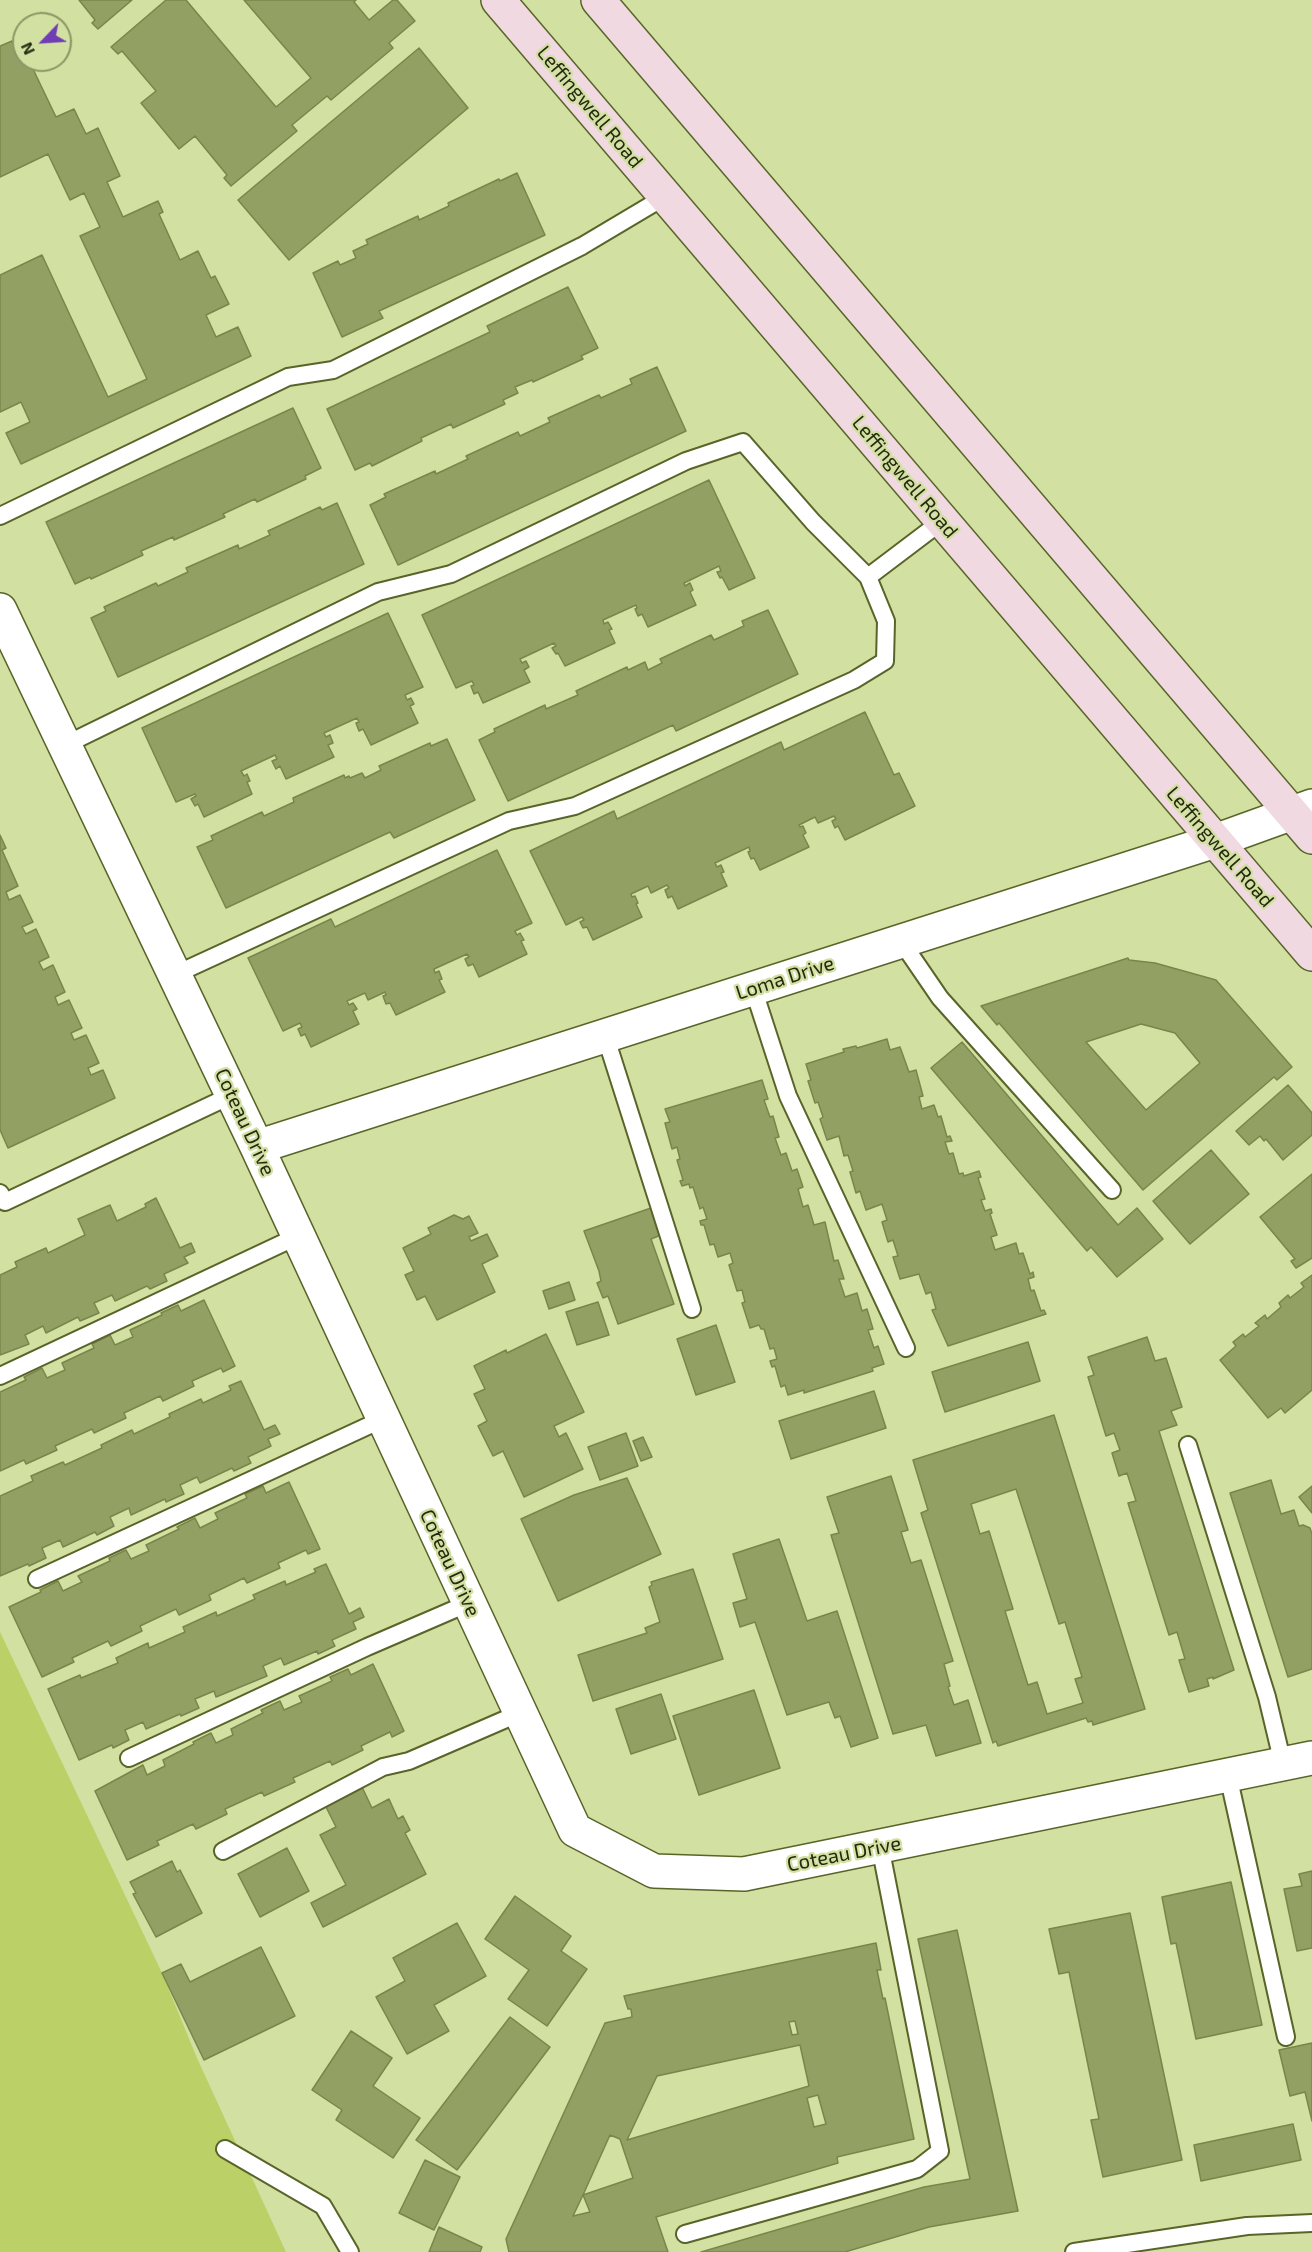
<!DOCTYPE html>
<html>
<head>
<meta charset="utf-8">
<style>
	body { margin:0 }
	#map { position:relative; width:1312px; height:2252px; overflow:hidden; background:#d2e0a1; font-family:"Exo 2",sans-serif }
	canvas { display:block }
	.north { position:absolute; left:12px; top:12px; width:60px; height:60px; box-sizing:border-box; background:#d2e0a1; border:2px solid #8c9767; border-radius:50%; rotate:245deg; font-size:16px; font-weight:700; line-height:24px; text-align:center; color:#242910 }
	.north::after { content:''; display:block; margin:auto; width:21px; height:27px; background:#6f3db4; clip-path:polygon(50% 0,100% 100%,50% 72%,0 100%) }
</style>
</head>
<body>
<div id="map">
<canvas width="1312" height="2252"></canvas>
<div class="north">N</div>
</div>
<script>
const ctx = document.querySelector('canvas').getContext('2d');
ctx.lineJoin = 'round';
function fillPath(path, color) {
  ctx.fillStyle = color;
  ctx.fill(path, 'evenodd');
}
function stroke(path, color, width, dash) {
  ctx.strokeStyle = color;
  ctx.lineWidth = width;
  ctx.lineCap = dash ? 'butt' : 'round';
  ctx.setLineDash(dash || []);
  ctx.stroke(path);
}
function write(font, color, halo, rows, align = 'center') {
  ctx.font = font + ' "Exo 2",sans-serif';
  ctx.lineWidth = 4.5;
  ctx.setLineDash([]);
  ctx.textBaseline = 'middle';
  ctx.strokeStyle = halo;
  ctx.fillStyle = color;
  for (const [text, x, y, turn = 0] of rows) {
    ctx.save();
    ctx.translate(x, y);
    ctx.rotate((+turn || 0) * Math.PI / 180);
    ctx.textAlign = isNaN(turn) ? turn : align;
    if (halo) ctx.strokeText(text, 0, 0);
    ctx.fillText(text, 0, 0);
    ctx.restore();
  }
}
fillPath(new Path2D(`
	M 0,1632 L 162,1973 L 197,2058 L 286,2252 L 0,2252 Z`), '#bbd067');
const building = new Path2D(`
	M 79,0 L 132,0 L 98,29 L 92,23 L 95,20 Z
	M 166,0 L 186,0 L 276,107 L 311,78 L 244,0 L 356,0 L 354,2 L 369,20 L 393,0 L 397,0 L 415,21 L 389,43 L 393,48 L 331,100 L 327,96 L 292,125 L 297,131 L 231,186 L 224,178 L 227,175 L 195,136 L 179,149 L 141,103 L 156,91 L 122,51 L 118,54 L 111,47 Z
	M 12,41 L 22,63 L 29,60 L 37,60 L 39,66 L 33,69 L 56,117 L 74,109 L 86,134 L 98,128 L 120,176 L 107,182 L 123,217 L 158,201 L 163,212 L 159,214 L 180,260 L 198,251 L 211,278 L 215,276 L 229,304 L 206,315 L 216,337 L 238,327 L 251,356 L 21,464 L 6,433 L 30,422 L 21,402 L 0,412 L 0,275 L 42,255 L 108,397 L 147,379 L 80,236 L 100,227 L 84,193 L 70,200 L 48,154 L 0,177 L 0,46 Z
	M 419,48 L 468,108 L 289,260 L 238,200 Z
	M 517,173 L 545,235 L 379,311 L 383,318 L 342,337 L 313,273 L 338,261 L 340,265 L 356,258 L 353,251 L 368,244 L 366,240 L 418,216 L 419,220 L 449,206 L 448,203 L 499,179 L 500,181 Z
	M 568,287 L 598,348 L 581,356 L 583,359 L 533,382 L 532,380 L 515,387 L 518,393 L 503,400 L 505,404 L 453,428 L 451,424 L 421,438 L 422,441 L 372,466 L 370,463 L 355,470 L 327,409 L 490,332 L 487,326 Z
	M 657,367 L 686,431 L 398,565 L 370,505 L 386,497 L 384,494 L 435,471 L 436,474 L 468,459 L 466,456 L 518,432 L 520,436 L 550,422 L 548,418 L 599,395 L 601,398 L 632,384 L 630,379 Z
	M 293,408 L 321,468 L 305,476 L 306,479 L 257,502 L 255,499 L 223,514 L 225,517 L 174,540 L 173,537 L 141,551 L 143,555 L 91,579 L 90,577 L 75,584 L 46,522 Z
	M 709,480 L 755,578 L 729,590 L 722,577 L 720,578 L 717,572 L 721,571 L 719,566 L 684,583 L 685,586 L 690,583 L 693,590 L 690,592 L 696,605 L 648,627 L 642,614 L 638,616 L 635,609 L 637,608 L 636,605 L 603,620 L 604,624 L 608,622 L 612,629 L 609,630 L 615,643 L 565,666 L 558,653 L 556,654 L 552,648 L 556,646 L 554,643 L 520,659 L 522,663 L 526,661 L 529,667 L 524,670 L 530,682 L 483,703 L 478,692 L 474,694 L 471,686 L 474,685 L 472,681 L 456,688 L 422,615 Z
	M 337,503 L 364,564 L 118,677 L 91,618 L 106,611 L 104,607 L 156,583 L 158,586 L 188,572 L 186,568 L 238,545 L 239,549 L 270,535 L 268,531 L 320,507 L 322,510 Z
	M 768,610 L 798,674 L 676,731 L 673,725 L 508,801 L 479,740 L 495,732 L 494,729 L 545,705 L 546,709 L 578,695 L 576,691 L 627,667 L 628,670 L 645,662 L 648,670 L 662,663 L 660,659 L 711,635 L 714,640 L 744,626 L 742,621 Z
	M 388,613 L 423,687 L 405,695 L 407,700 L 411,698 L 414,704 L 410,706 L 418,723 L 371,745 L 363,729 L 359,731 L 356,723 L 359,722 L 357,718 L 324,733 L 326,737 L 330,735 L 333,743 L 328,745 L 334,757 L 286,779 L 280,766 L 276,769 L 272,761 L 277,759 L 275,755 L 241,771 L 244,776 L 247,774 L 250,781 L 247,782 L 252,794 L 204,817 L 198,804 L 195,806 L 191,799 L 196,796 L 195,794 L 176,802 L 142,728 Z
	M 865,712 L 894,775 L 899,773 L 915,806 L 845,840 L 838,826 L 835,828 L 832,821 L 836,819 L 834,816 L 818,823 L 815,817 L 799,825 L 800,827 L 803,826 L 806,833 L 803,835 L 809,847 L 760,870 L 754,858 L 751,859 L 748,852 L 750,851 L 749,847 L 715,863 L 717,867 L 721,865 L 724,872 L 721,873 L 727,886 L 678,909 L 672,896 L 668,898 L 665,890 L 669,888 L 667,885 L 651,893 L 648,886 L 631,894 L 632,897 L 635,896 L 638,903 L 636,904 L 642,917 L 593,940 L 587,927 L 583,928 L 580,922 L 584,920 L 582,917 L 566,925 L 530,851 L 614,811 L 617,819 L 781,742 L 784,750 Z
	M 447,739 L 475,800 L 394,838 L 390,832 L 226,908 L 197,847 L 213,840 L 211,836 L 262,812 L 264,816 L 294,802 L 293,798 L 344,775 L 345,778 L 349,776 L 350,778 L 362,773 L 365,778 L 381,770 L 379,766 L 430,743 L 431,746 Z
	M 0,835 L 6,848 L 2,850 L 18,886 L 6,892 L 9,900 L 20,895 L 33,922 L 22,927 L 26,934 L 36,929 L 49,957 L 39,962 L 43,970 L 53,965 L 65,992 L 55,997 L 58,1005 L 69,1000 L 82,1028 L 71,1033 L 74,1040 L 86,1035 L 99,1063 L 88,1068 L 91,1075 L 103,1070 L 115,1098 L 8,1148 L 0,1130 Z
	M 497,850 L 532,923 L 515,931 L 517,935 L 520,933 L 524,940 L 521,941 L 527,954 L 479,977 L 473,964 L 468,966 L 465,959 L 469,957 L 467,954 L 434,969 L 435,973 L 439,971 L 442,979 L 439,980 L 445,992 L 396,1015 L 390,1003 L 386,1004 L 383,996 L 386,995 L 385,992 L 368,1000 L 365,993 L 347,1001 L 349,1005 L 353,1003 L 357,1009 L 353,1011 L 359,1024 L 311,1047 L 305,1034 L 301,1036 L 298,1029 L 302,1027 L 300,1023 L 283,1031 L 248,958 L 331,919 L 335,927 Z
	M 1128,958 L 1129,960 L 1155,963 L 1216,980 L 1292,1067 L 1277,1080 L 1274,1077 L 1143,1190 L 999,1023 L 997,1025 L 981,1006 ZM 1141,1024 L 1175,1033 L 1200,1063 L 1146,1110 L 1086,1042 Z
	M 887,1039 L 890,1050 L 900,1047 L 909,1072 L 916,1070 L 923,1096 L 919,1097 L 922,1109 L 934,1105 L 938,1117 L 941,1116 L 947,1137 L 950,1136 L 952,1141 L 945,1142 L 949,1154 L 953,1153 L 959,1174 L 963,1173 L 964,1176 L 979,1171 L 981,1177 L 978,1178 L 985,1199 L 981,1200 L 985,1211 L 991,1209 L 992,1213 L 990,1214 L 997,1235 L 991,1237 L 995,1250 L 1016,1243 L 1019,1254 L 1023,1253 L 1030,1274 L 1033,1272 L 1034,1277 L 1028,1279 L 1031,1291 L 1034,1290 L 1041,1311 L 1044,1310 L 1046,1314 L 948,1346 L 932,1310 L 936,1309 L 931,1292 L 926,1294 L 919,1274 L 900,1279 L 893,1257 L 898,1256 L 893,1240 L 888,1242 L 882,1222 L 887,1220 L 882,1204 L 866,1210 L 860,1191 L 856,1193 L 850,1172 L 853,1171 L 848,1155 L 844,1156 L 839,1136 L 827,1140 L 820,1119 L 823,1117 L 818,1102 L 815,1103 L 808,1081 L 811,1080 L 806,1064 L 844,1052 L 843,1049 L 856,1046 L 857,1048 Z
	M 962,1042 L 1118,1225 L 1137,1208 L 1163,1239 L 1117,1277 L 1091,1247 L 1087,1251 L 931,1068 Z
	M 762,1080 L 768,1099 L 764,1100 L 770,1117 L 773,1116 L 779,1137 L 775,1138 L 781,1155 L 786,1153 L 792,1171 L 797,1169 L 803,1187 L 798,1189 L 803,1207 L 808,1205 L 814,1225 L 825,1222 L 834,1261 L 838,1260 L 844,1279 L 839,1279 L 845,1297 L 857,1293 L 862,1311 L 867,1309 L 873,1329 L 868,1330 L 874,1348 L 878,1346 L 884,1364 L 872,1368 L 873,1371 L 804,1393 L 804,1390 L 788,1395 L 785,1385 L 781,1387 L 775,1366 L 772,1367 L 770,1361 L 777,1359 L 774,1348 L 770,1349 L 764,1329 L 761,1329 L 759,1325 L 750,1328 L 742,1303 L 745,1302 L 742,1290 L 737,1291 L 729,1265 L 733,1263 L 730,1253 L 718,1257 L 714,1244 L 710,1245 L 704,1225 L 701,1225 L 700,1221 L 707,1219 L 703,1207 L 700,1209 L 693,1187 L 690,1188 L 689,1184 L 682,1186 L 680,1181 L 683,1180 L 677,1160 L 680,1159 L 677,1147 L 672,1149 L 665,1123 L 670,1122 L 665,1109 Z
	M 1288,1085 L 1312,1113 L 1312,1135 L 1283,1160 L 1266,1139 L 1264,1141 L 1260,1136 L 1249,1145 L 1236,1131 Z
	M 1211,1150 L 1249,1194 L 1190,1244 L 1153,1201 Z
	M 1312,1174 L 1312,1258 L 1296,1268 L 1291,1261 L 1295,1259 L 1260,1217 Z
	M 156,1198 L 180,1248 L 191,1243 L 195,1252 L 184,1257 L 188,1263 L 164,1274 L 167,1281 L 150,1289 L 147,1286 L 115,1301 L 112,1295 L 94,1303 L 99,1313 L 80,1321 L 78,1317 L 46,1333 L 43,1326 L 25,1335 L 29,1344 L 0,1355 L 0,1275 L 17,1267 L 15,1262 L 46,1248 L 48,1253 L 85,1235 L 78,1219 L 110,1205 L 117,1221 L 146,1207 L 145,1204 Z
	M 651,1208 L 661,1235 L 651,1239 L 674,1304 L 618,1324 L 608,1296 L 603,1298 L 597,1283 L 601,1281 L 599,1271 L 584,1231 Z
	M 454,1215 L 463,1219 L 469,1216 L 478,1233 L 469,1237 L 471,1241 L 487,1234 L 498,1256 L 482,1264 L 495,1292 L 437,1320 L 425,1296 L 417,1300 L 405,1275 L 414,1271 L 403,1248 L 431,1234 L 428,1228 Z
	M 1312,1275 L 1312,1390 L 1285,1413 L 1281,1408 L 1268,1418 L 1220,1360 L 1236,1346 L 1233,1342 L 1243,1334 L 1245,1337 L 1259,1326 L 1255,1323 L 1265,1315 L 1267,1319 L 1281,1307 L 1279,1303 L 1288,1295 L 1290,1298 L 1304,1287 L 1301,1283 Z
	M 569,1282 L 575,1300 L 549,1309 L 543,1291 Z
	M 204,1300 L 235,1366 L 223,1372 L 221,1368 L 192,1381 L 194,1386 L 163,1401 L 160,1396 L 124,1413 L 126,1418 L 94,1433 L 92,1429 L 55,1446 L 57,1450 L 26,1464 L 24,1460 L 0,1471 L 0,1392 L 26,1380 L 24,1377 L 42,1368 L 47,1378 L 65,1370 L 62,1363 L 94,1348 L 92,1344 L 110,1335 L 115,1345 L 133,1337 L 130,1330 L 162,1315 L 161,1313 L 178,1305 L 181,1311 Z
	M 598,1302 L 609,1335 L 577,1345 L 566,1312 Z
	M 716,1325 L 735,1382 L 696,1395 L 677,1339 Z
	M 546,1334 L 584,1412 L 554,1426 L 559,1437 L 566,1433 L 583,1469 L 524,1497 L 503,1451 L 493,1456 L 478,1426 L 487,1421 L 474,1394 L 485,1389 L 474,1366 L 506,1350 L 507,1353 Z
	M 1147,1337 L 1155,1361 L 1166,1358 L 1182,1407 L 1171,1411 L 1177,1425 L 1159,1431 L 1234,1670 L 1213,1679 L 1213,1677 L 1207,1679 L 1209,1686 L 1189,1692 L 1179,1660 L 1185,1659 L 1177,1632 L 1169,1635 L 1128,1503 L 1136,1501 L 1127,1473 L 1119,1476 L 1112,1453 L 1120,1450 L 1114,1433 L 1106,1436 L 1088,1377 L 1094,1375 L 1088,1357 Z
	M 1028,1342 L 1040,1381 L 945,1412 L 932,1372 Z
	M 241,1381 L 264,1430 L 275,1425 L 280,1434 L 268,1439 L 271,1446 L 248,1457 L 251,1463 L 234,1471 L 232,1468 L 200,1483 L 197,1477 L 180,1485 L 184,1494 L 166,1502 L 165,1499 L 131,1515 L 129,1508 L 110,1517 L 114,1526 L 97,1535 L 95,1532 L 63,1547 L 60,1540 L 42,1548 L 46,1558 L 29,1566 L 28,1564 L 0,1576 L 0,1496 L 33,1481 L 31,1476 L 63,1462 L 65,1465 L 102,1448 L 101,1445 L 132,1430 L 134,1434 L 170,1417 L 169,1414 L 201,1399 L 203,1403 L 231,1390 L 229,1386 Z
	M 874,1391 L 886,1428 L 791,1459 L 779,1421 Z
	M 1054,1415 L 1145,1709 L 1093,1725 L 1092,1721 L 1088,1722 L 1086,1718 L 998,1746 L 996,1741 L 993,1743 L 921,1513 L 928,1510 L 913,1460 ZM 1016,1489 L 1059,1624 L 1065,1622 L 1082,1677 L 1075,1679 L 1083,1703 L 1047,1714 L 1037,1682 L 1028,1685 L 1005,1611 L 1013,1609 L 989,1531 L 980,1534 L 971,1504 Z
	M 626,1433 L 638,1466 L 600,1480 L 588,1447 Z
	M 643,1437 L 652,1457 L 641,1461 L 633,1441 Z
	M 891,1476 L 908,1530 L 901,1532 L 911,1563 L 921,1560 L 953,1661 L 944,1664 L 950,1686 L 948,1687 L 954,1705 L 968,1700 L 981,1743 L 936,1756 L 926,1725 L 893,1734 L 831,1535 L 839,1533 L 827,1497 Z
	M 627,1478 L 661,1554 L 558,1601 L 521,1519 L 574,1495 Z
	M 1271,1480 L 1281,1514 L 1294,1510 L 1299,1526 L 1303,1525 L 1310,1528 L 1312,1534 L 1312,1669 L 1288,1677 L 1230,1493 Z
	M 289,1482 L 320,1549 L 308,1554 L 306,1550 L 278,1563 L 280,1568 L 247,1583 L 244,1578 L 209,1595 L 211,1600 L 179,1615 L 176,1609 L 140,1626 L 142,1631 L 111,1646 L 108,1641 L 72,1658 L 74,1662 L 42,1677 L 9,1607 L 41,1592 L 40,1590 L 58,1581 L 63,1591 L 82,1582 L 78,1576 L 110,1561 L 109,1558 L 126,1550 L 131,1559 L 149,1551 L 146,1545 L 179,1529 L 177,1527 L 195,1518 L 200,1528 L 218,1519 L 215,1513 L 247,1498 L 245,1494 L 263,1486 L 266,1493 Z
	M 1312,1486 L 1312,1513 L 1299,1497 Z
	M 779,1539 L 807,1621 L 837,1611 L 878,1738 L 851,1747 L 840,1716 L 835,1718 L 829,1702 L 787,1715 L 755,1622 L 740,1627 L 733,1603 L 747,1599 L 733,1554 Z
	M 326,1564 L 349,1614 L 360,1608 L 364,1617 L 353,1622 L 356,1629 L 332,1640 L 335,1646 L 318,1654 L 317,1651 L 284,1665 L 281,1658 L 263,1666 L 267,1676 L 216,1697 L 214,1691 L 195,1699 L 199,1708 L 181,1716 L 180,1714 L 146,1729 L 143,1722 L 125,1730 L 129,1740 L 113,1748 L 112,1745 L 79,1760 L 48,1689 L 80,1675 L 81,1678 L 118,1663 L 116,1658 L 148,1643 L 149,1648 L 185,1632 L 183,1627 L 216,1612 L 217,1616 L 255,1599 L 253,1595 L 285,1581 L 286,1585 L 316,1572 L 314,1569 Z
	M 693,1569 L 723,1659 L 593,1701 L 578,1655 L 647,1633 L 645,1628 L 660,1622 L 649,1587 L 652,1585 L 651,1582 Z
	M 373,1664 L 404,1731 L 392,1737 L 390,1732 L 361,1746 L 363,1750 L 332,1765 L 330,1761 L 293,1778 L 295,1782 L 264,1796 L 262,1792 L 225,1809 L 227,1814 L 196,1829 L 193,1824 L 157,1841 L 159,1845 L 127,1860 L 95,1791 L 143,1765 L 147,1775 L 165,1766 L 163,1760 L 194,1744 L 193,1742 L 211,1733 L 216,1743 L 233,1735 L 231,1729 L 263,1713 L 261,1710 L 280,1701 L 284,1710 L 302,1702 L 299,1696 L 332,1681 L 330,1677 L 348,1669 L 351,1675 Z
	M 754,1690 L 780,1768 L 699,1795 L 673,1716 Z
	M 661,1694 L 676,1739 L 631,1754 L 616,1709 Z
	M 362,1787 L 372,1808 L 389,1799 L 398,1819 L 403,1816 L 410,1830 L 405,1833 L 426,1874 L 323,1927 L 311,1903 L 346,1885 L 320,1835 L 336,1827 L 325,1805 Z
	M 287,1848 L 309,1891 L 260,1917 L 238,1874 Z
	M 172,1861 L 177,1872 L 180,1870 L 202,1913 L 156,1937 L 133,1894 L 136,1893 L 130,1882 Z
	M 1312,1871 L 1312,1948 L 1297,1951 L 1284,1889 L 1302,1886 L 1299,1874 Z
	M 1231,1882 L 1262,2025 L 1196,2039 L 1176,1943 L 1171,1944 L 1162,1897 Z
	M 515,1896 L 571,1936 L 561,1951 L 587,1969 L 547,2026 L 508,1999 L 529,1970 L 485,1939 Z
	M 1130,1913 L 1182,2160 L 1103,2177 L 1091,2120 L 1099,2119 L 1069,1972 L 1059,1974 L 1049,1929 Z
	M 457,1923 L 486,1976 L 434,2005 L 449,2031 L 407,2054 L 376,1997 L 405,1981 L 393,1958 Z
	M 957,1930 L 1018,2211 L 929,2227 L 845,2252 L 701,2252 L 924,2187 L 970,2179 L 918,1939 Z
	M 876,1943 L 881,1970 L 877,1970 L 883,1999 L 885,1998 L 914,2139 L 837,2157 L 838,2163 L 656,2217 L 668,2252 L 509,2252 L 506,2239 L 605,2023 L 632,2017 L 631,2009 L 628,2009 L 624,1996 ZM 795,2021 L 798,2034 L 792,2035 L 789,2022 ZM 800,2045 L 809,2086 L 627,2140 L 657,2076 ZM 818,2095 L 826,2124 L 814,2127 L 807,2098 ZM 610,2135 L 620,2139 L 633,2178 L 583,2195 ZM 583,2195 L 590,2212 L 573,2216 Z
	M 261,1947 L 295,2016 L 204,2060 L 162,1973 L 181,1964 L 190,1982 Z
	M 510,2017 L 550,2047 L 457,2170 L 416,2140 Z
	M 351,2031 L 392,2058 L 373,2086 L 420,2118 L 393,2158 L 336,2120 L 342,2110 L 312,2090 Z
	M 1312,2043 L 1312,2121 L 1305,2092 L 1290,2096 L 1279,2050 Z
	M 1293,2124 L 1301,2160 L 1201,2181 L 1194,2145 Z
	M 425,2160 L 460,2177 L 434,2230 L 399,2213 Z
	M 439,2227 L 482,2247 L 480,2252 L 429,2252 Z`);
fillPath(building, '#93a064');
stroke(building, '#79864a', 1.5);
const lane = new Path2D(`
	M 0,516 L 288,377 L 333,370 L 582,246 L 666,196
	M 868,577 L 942,521
	M 65,745 L 378,592 L 451,574 L 686,461 L 743,442 L 813,522 L 868,577 L 886,621 L 885,661 L 854,680 L 575,806 L 509,821 L 174,975
	M 901,941 L 940,998 L 1112,1190
	M 753,988 L 788,1096 L 906,1348
	M 605,1035 L 692,1309
	M 0,1193 L 5,1202 L 232,1095
	M 0,1376 L 298,1236
	M 1188,1445 L 1267,1697 L 1283,1764
	M 37,1579 L 383,1419
	M 129,1758 L 367,1647 L 469,1603
	M 1228,1775 L 1286,2037
	M 223,1851 L 383,1767 L 409,1761 L 520,1713
	M 225,2149 L 323,2206 L 350,2252
	M 685,2234 L 917,2169 L 940,2151 L 880,1846
	M 1074,2252 L 1247,2226 L 1312,2223`);
const street = new Path2D(`
	M 0,610 L 257,1147 L 575,1830 L 654,1871 L 744,1874 L 1312,1758
	M 257,1147 L 1215,841 L 1312,806`);
const secondary = new Path2D(`
	M 498,0 L 1312,954
	M 598,0 L 1312,837`);
stroke(lane, '#586428', 20);
stroke(street, '#586428', 36);
stroke(secondary, '#586428', 36);
stroke(lane, '#fff', 16);
stroke(street, '#fff', 33);
stroke(secondary, '#f1d9e1', 33);
write('20px', '#242910', '#d2e0a1', [
	["Leffingwell Road",590,107,50],
	["Leffingwell Road",905,477,50],
	["Leffingwell Road",1220,847,49],
	["Loma Drive",785,978,-18],
	["Coteau Drive",245,1122,65],
	["Coteau Drive",450,1563,65],
	["Coteau Drive",844,1854,-11]
]);
</script>
</body>
</html>
